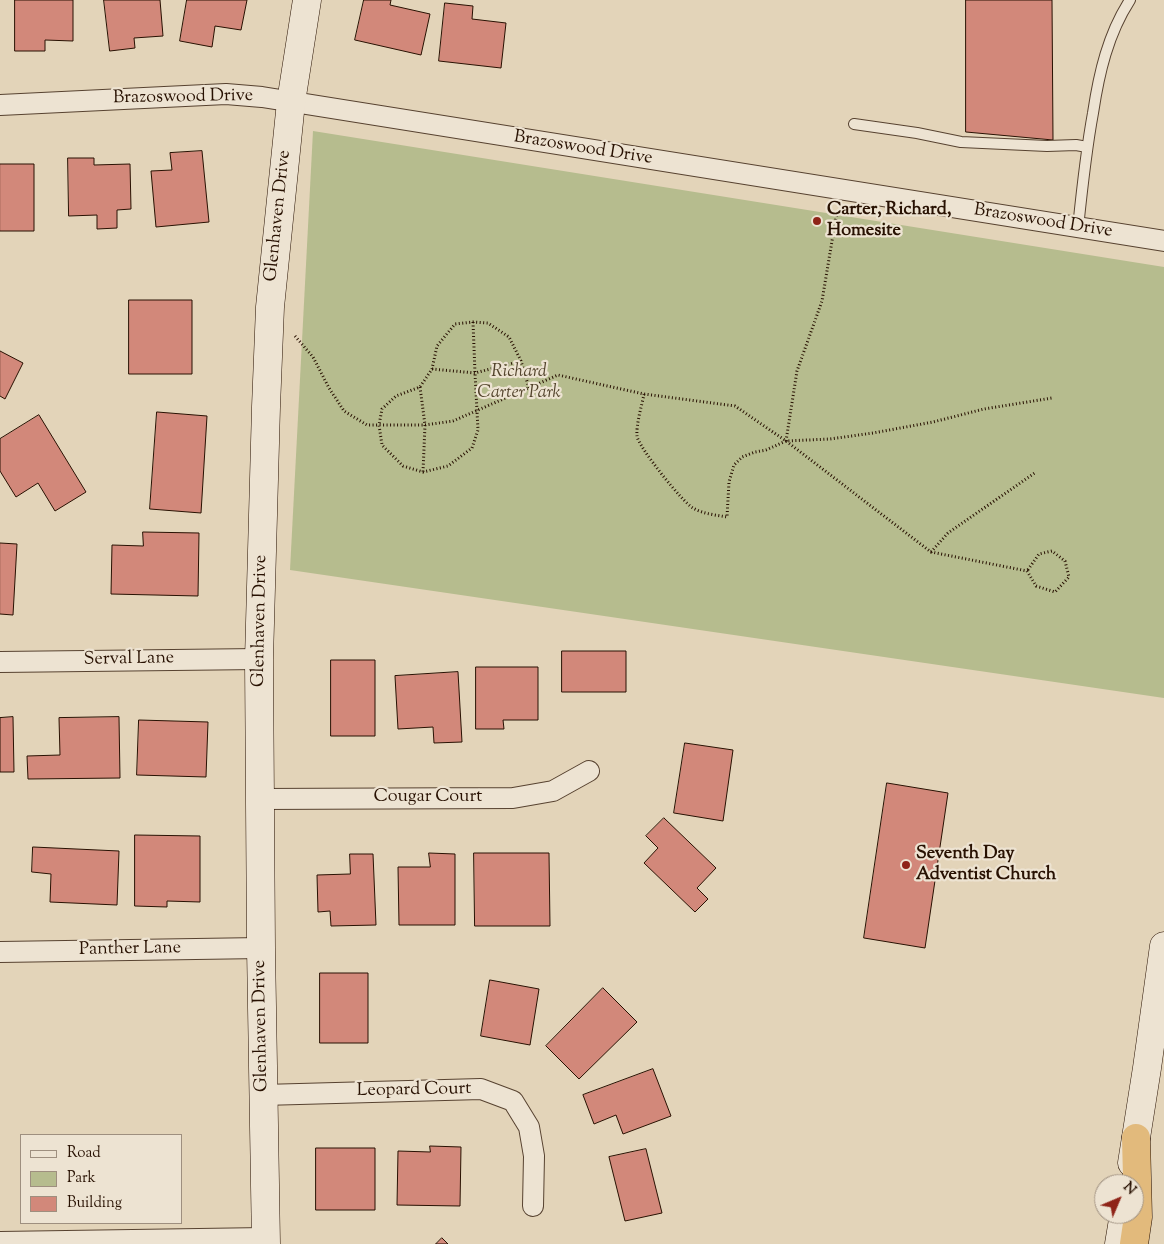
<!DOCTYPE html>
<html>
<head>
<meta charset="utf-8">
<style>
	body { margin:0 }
	#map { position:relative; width:1164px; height:1244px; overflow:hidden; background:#e3d4b9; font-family:"Sorts Mill Goudy",serif }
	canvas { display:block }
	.legend { position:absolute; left:20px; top:1134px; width:162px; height:90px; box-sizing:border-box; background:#ede3d2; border:1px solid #9e8f7f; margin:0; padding:6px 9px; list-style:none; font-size:15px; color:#281102 }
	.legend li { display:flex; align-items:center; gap:10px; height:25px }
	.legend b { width:25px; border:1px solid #9e8f7f }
	.north { position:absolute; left:1094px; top:1174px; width:50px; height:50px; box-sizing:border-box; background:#ede3d2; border:1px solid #9e8f7f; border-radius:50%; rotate:45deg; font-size:14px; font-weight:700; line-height:20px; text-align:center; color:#281102 }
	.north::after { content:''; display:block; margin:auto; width:18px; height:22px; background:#8f2418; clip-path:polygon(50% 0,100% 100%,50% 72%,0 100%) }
</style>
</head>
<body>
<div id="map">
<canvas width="1164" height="1244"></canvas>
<ul class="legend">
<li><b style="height:6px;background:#ede3d2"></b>Road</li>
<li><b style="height:14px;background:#b6bc8e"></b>Park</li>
<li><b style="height:14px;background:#d2887a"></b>Building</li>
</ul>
<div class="north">N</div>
</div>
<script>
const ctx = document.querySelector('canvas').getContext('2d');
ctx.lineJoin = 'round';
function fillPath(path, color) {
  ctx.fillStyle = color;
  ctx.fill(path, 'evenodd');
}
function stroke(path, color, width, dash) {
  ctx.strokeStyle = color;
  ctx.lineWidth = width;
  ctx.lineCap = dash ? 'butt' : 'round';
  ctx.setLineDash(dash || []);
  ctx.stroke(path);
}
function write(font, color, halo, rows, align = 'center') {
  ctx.font = font + ' "Sorts Mill Goudy",serif';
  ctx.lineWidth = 4.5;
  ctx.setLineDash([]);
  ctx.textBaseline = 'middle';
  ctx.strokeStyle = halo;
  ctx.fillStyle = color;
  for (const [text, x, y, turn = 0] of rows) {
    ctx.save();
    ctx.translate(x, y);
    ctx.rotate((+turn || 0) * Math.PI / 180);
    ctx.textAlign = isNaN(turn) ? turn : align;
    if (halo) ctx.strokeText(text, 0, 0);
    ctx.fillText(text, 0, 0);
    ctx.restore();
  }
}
fillPath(new Path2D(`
	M 313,131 L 1164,267 L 1164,698 L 290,570 Z`), '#b6bc8e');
const building = new Path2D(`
	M 15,0 L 73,0 L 73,41 L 45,40 L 45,51 L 15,51 Z
	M 104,0 L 160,0 L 163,36 L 134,38 L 135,48 L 110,51 Z
	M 187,0 L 247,0 L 241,30 L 215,26 L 212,47 L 180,41 Z
	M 364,0 L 391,0 L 390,5 L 430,14 L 421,55 L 355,40 Z
	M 966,0 L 1052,0 L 1053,140 L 966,132 Z
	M 445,3 L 473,6 L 472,19 L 506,23 L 501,68 L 439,61 Z
	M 202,151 L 209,222 L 156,227 L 151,171 L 172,170 L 170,153 Z
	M 68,158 L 94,158 L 94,165 L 130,164 L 131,209 L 117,210 L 117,228 L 97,229 L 97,215 L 69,216 Z
	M 0,164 L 34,164 L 34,231 L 0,231 Z
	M 129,300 L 192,300 L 192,374 L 129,374 Z
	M 0,351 L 23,363 L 5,399 L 0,396 Z
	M 157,412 L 207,416 L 201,513 L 150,509 Z
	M 39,415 L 86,492 L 55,511 L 38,483 L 16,497 L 0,471 L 0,439 Z
	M 143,532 L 199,533 L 198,596 L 111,594 L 112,545 L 143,546 Z
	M 0,543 L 17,544 L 13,615 L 0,614 Z
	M 562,651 L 626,651 L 626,692 L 562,692 Z
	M 331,660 L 375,660 L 375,736 L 331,736 Z
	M 476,667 L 538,667 L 538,720 L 503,720 L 504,729 L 476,729 Z
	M 458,672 L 462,742 L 434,743 L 433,727 L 398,729 L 395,676 Z
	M 13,717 L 14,772 L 0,772 L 0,718 Z
	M 119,717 L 120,778 L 28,779 L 27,756 L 60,755 L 59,718 Z
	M 139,720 L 208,722 L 206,777 L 137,775 Z
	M 685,743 L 733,750 L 723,821 L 674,813 Z
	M 887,783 L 948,793 L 925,948 L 864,938 Z
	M 664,818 L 716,868 L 697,888 L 708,899 L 695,912 L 644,863 L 658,848 L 646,836 Z
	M 135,835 L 200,836 L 200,902 L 167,901 L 167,907 L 135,906 Z
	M 33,847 L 119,851 L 117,905 L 50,902 L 51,874 L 32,872 Z
	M 429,853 L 455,854 L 455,925 L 399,925 L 398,867 L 430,867 Z
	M 474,853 L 549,853 L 550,926 L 475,926 Z
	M 350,854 L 373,854 L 376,925 L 331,926 L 330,911 L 318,912 L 317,875 L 350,874 Z
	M 320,973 L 368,973 L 368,1043 L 320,1043 Z
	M 490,980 L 539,989 L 530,1045 L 481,1036 Z
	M 603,988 L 637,1022 L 579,1079 L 546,1046 Z
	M 653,1069 L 671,1116 L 623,1134 L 616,1115 L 594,1124 L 583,1095 Z
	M 430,1146 L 461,1147 L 460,1206 L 397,1205 L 398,1151 L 430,1152 Z
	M 316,1148 L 375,1148 L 375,1210 L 316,1210 Z
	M 646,1149 L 662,1213 L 625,1221 L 609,1157 Z
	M 442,1238 L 448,1244 L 436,1244 Z`);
fillPath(building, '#d2887a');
stroke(building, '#281102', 1);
const lane = new Path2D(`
	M 854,124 L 917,133 L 961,142 L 1047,146 L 1076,145 L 1087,147
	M 1078,228 C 1082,189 1086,151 1093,113 C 1099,73 1108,34 1130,0`);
const street = new Path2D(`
	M 0,105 L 226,94 L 262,97 L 1164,241
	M 0,662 L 259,659
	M 260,799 L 513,798 L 553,791 L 589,771
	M 0,952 L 261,948
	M 263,1095 L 481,1089 L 513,1101 L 529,1127 L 534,1156 L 533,1206
	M 0,1242 L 265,1238`);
const secondary = new Path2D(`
	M 1132,1163 L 1147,1068 L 1164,946
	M 266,1244 L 261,948 L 259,659 L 266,407 L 270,307 L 291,102 L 307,0
	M 1119,1244 L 1124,1214`);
const highway = new Path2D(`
	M 1134,1244 L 1138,1217 L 1136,1138`);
stroke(lane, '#574230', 12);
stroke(street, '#574230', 22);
stroke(secondary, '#281102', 29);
stroke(highway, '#281102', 29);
stroke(new Path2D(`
	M 473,322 L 475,373 L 478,430 L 472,448 L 448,466 L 423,472 L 403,466 L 382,445 L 379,425 L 382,409 L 396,396 L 420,387 L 432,369 L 437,346 L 455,324 L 473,322 L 488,323 L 509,337 L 521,361 L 529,388
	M 295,336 L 313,357 L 329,388 L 344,411 L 367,425 L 425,425 L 453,421 L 558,375 L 644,394 L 735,406 L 786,441 L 931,552 L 1027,571 L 1036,586 L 1055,592 L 1069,577 L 1065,561 L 1052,551 L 1039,554 L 1027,571
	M 432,369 L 475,373 L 521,361
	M 420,387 L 425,425 L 423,472
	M 644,394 C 642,405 636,424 637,436 C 637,445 683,503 693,508 C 703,514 716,515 727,517 L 729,482 L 734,465 L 742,457 L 755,452 L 766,450 L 786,441 L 830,439 L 873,433 L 933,422 L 984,409 L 1052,398
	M 786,441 L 797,371 L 822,301 L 835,223 L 838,210
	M 931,552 L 948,533 L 1036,472`), '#281102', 3, [1, 2.5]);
stroke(lane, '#ede3d2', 10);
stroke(street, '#ede3d2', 20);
stroke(secondary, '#ede3d2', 28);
stroke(highway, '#e2ba7c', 28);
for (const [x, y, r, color] of [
	[817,221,5,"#8f2418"],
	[906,865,5,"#8f2418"]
]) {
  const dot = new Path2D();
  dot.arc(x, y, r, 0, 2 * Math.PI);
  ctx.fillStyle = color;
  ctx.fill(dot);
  stroke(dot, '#ede3d2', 2);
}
write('18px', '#281102', '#ede3d2', [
	["Brazoswood Drive",183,98,-1],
	["Brazoswood Drive",583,149,9],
	["Glenhaven Drive",279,216,-84],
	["Brazoswood Drive",1043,222,9],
	["Glenhaven Drive",261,621,-89],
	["Serval Lane",129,660,-1],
	["Cougar Court",428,798],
	["Panther Lane",130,950,-1],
	["Glenhaven Drive",262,1026,-91],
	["Leopard Court",414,1091,-1]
]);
write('bold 18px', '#281102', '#ede3d2', [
	["Carter, Richard,",827,211],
	["Homesite",827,232],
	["Seventh Day",916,855],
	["Adventist Church",916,876]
], 'left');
write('italic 18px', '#53442c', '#ede3d2', [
	["Richard",519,373],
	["Carter Park",519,394]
]);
</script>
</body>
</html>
